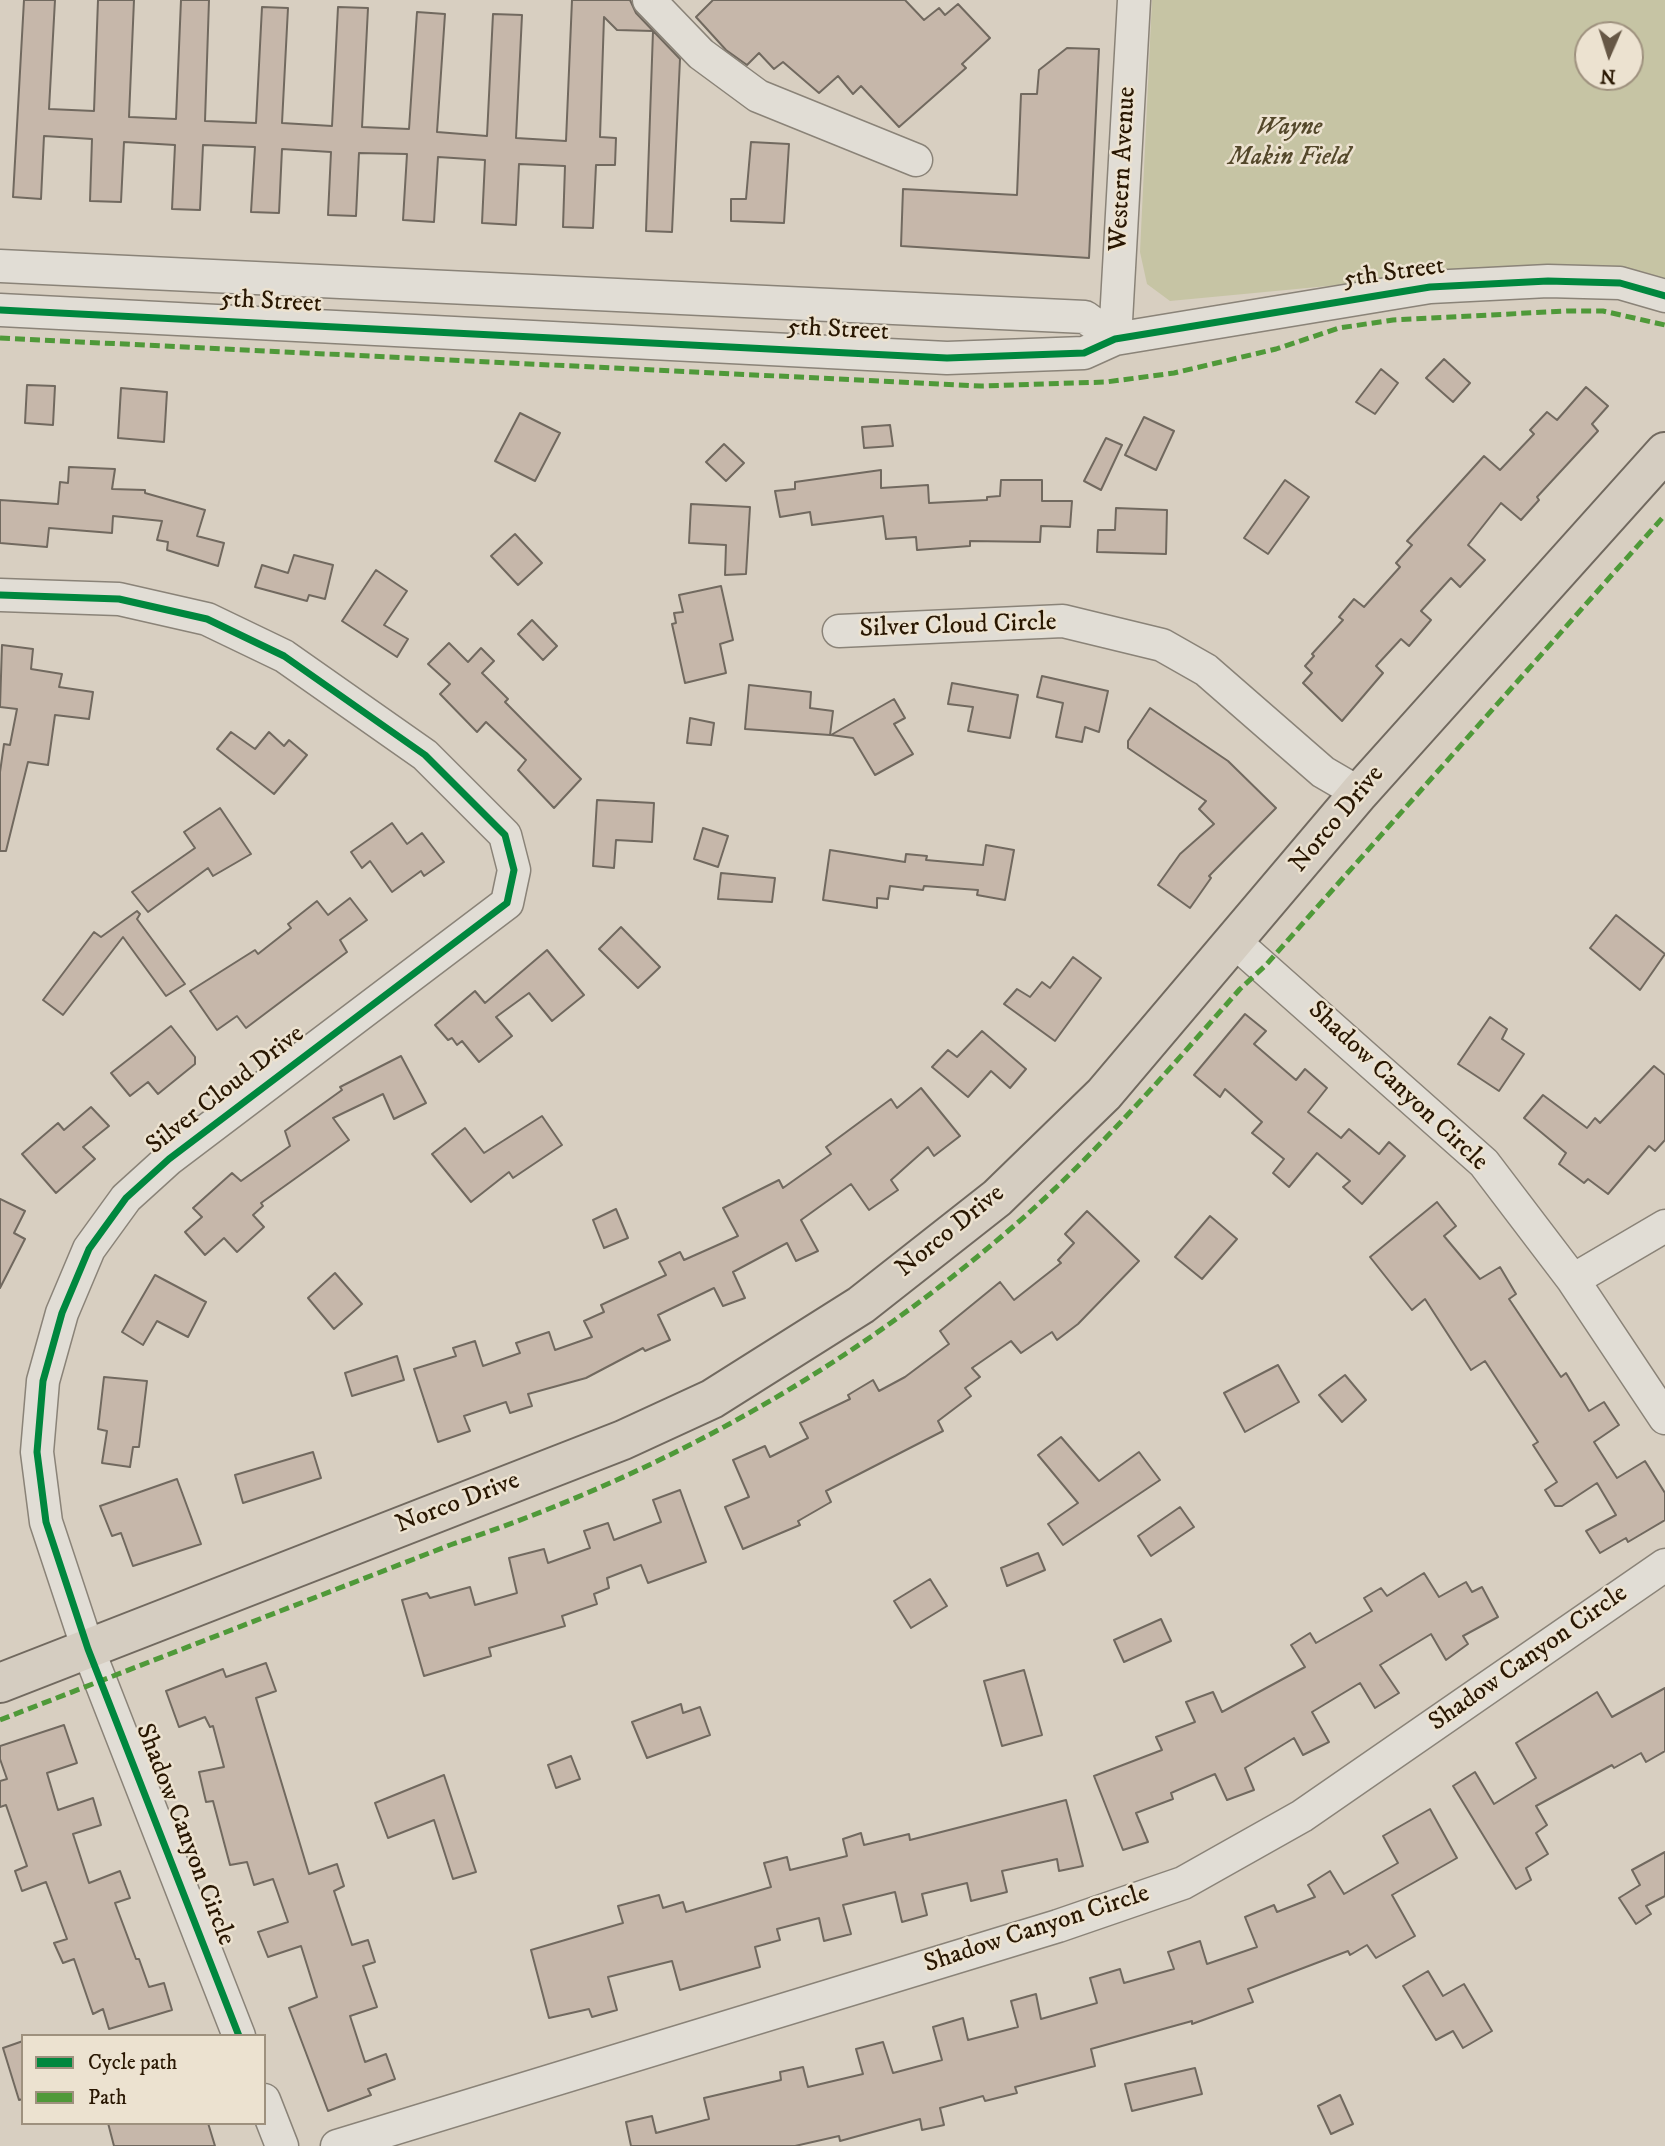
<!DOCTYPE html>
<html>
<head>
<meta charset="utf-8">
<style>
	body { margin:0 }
	#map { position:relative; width:1665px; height:2146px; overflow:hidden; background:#d8cfc1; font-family:"IM FELL DW Pica",serif }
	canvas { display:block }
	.legend { position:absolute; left:21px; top:2034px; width:245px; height:91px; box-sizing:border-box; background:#ece2d0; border:2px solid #9e917e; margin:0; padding:9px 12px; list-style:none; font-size:21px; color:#291702 }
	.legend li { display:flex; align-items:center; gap:14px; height:35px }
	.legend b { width:35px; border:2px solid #9e917e }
	.north { position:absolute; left:1574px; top:21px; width:70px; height:70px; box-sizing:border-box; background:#ece2d0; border:2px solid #9e917e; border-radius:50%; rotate:183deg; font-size:19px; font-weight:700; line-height:28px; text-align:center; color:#291702 }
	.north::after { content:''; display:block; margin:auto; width:24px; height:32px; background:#665745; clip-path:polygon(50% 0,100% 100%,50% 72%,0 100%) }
</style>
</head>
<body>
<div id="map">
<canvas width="1665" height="2146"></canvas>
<ul class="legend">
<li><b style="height:9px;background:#00873e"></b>Cycle path</li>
<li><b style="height:9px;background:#4f9939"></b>Path</li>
</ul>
<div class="north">N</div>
</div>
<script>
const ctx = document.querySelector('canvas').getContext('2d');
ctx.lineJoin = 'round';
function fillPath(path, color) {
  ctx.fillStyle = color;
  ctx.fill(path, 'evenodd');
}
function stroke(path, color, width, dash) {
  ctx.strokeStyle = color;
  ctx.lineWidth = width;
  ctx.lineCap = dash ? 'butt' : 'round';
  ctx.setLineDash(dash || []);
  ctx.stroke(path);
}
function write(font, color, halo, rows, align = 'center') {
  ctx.font = font + ' "IM FELL DW Pica",serif';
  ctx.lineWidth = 5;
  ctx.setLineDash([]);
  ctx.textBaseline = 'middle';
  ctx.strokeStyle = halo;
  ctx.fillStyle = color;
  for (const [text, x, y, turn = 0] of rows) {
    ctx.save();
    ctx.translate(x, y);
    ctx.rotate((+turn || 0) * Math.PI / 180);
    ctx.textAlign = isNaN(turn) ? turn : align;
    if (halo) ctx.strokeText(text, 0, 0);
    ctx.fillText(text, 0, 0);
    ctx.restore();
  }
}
fillPath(new Path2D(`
	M 1152,0 L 1665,0 L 1665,280 L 1596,266 L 1539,266 L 1170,301 L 1147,284 L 1140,252 ZM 1588,35 L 1630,35 L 1630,77 L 1588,77 Z`), '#c6c4a4');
const building = new Path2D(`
	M 24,0 L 55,0 L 49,109 L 94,111 L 98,0 L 134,0 L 129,117 L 176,119 L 181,0 L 209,0 L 205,121 L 256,123 L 262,7 L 288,8 L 282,123 L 332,126 L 338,7 L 368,8 L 362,127 L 409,129 L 417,12 L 445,14 L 437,132 L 487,136 L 493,14 L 522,15 L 516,138 L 566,141 L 572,0 L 630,0 L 636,13 L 680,59 L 672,232 L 646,231 L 653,31 L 617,30 L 604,17 L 600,137 L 616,138 L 615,165 L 596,165 L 593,228 L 563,227 L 565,166 L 519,164 L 516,225 L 482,223 L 485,160 L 438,157 L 434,222 L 403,220 L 407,154 L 359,153 L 356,216 L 328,215 L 331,152 L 282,149 L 279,213 L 251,212 L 255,147 L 203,145 L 200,210 L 172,209 L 175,145 L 124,142 L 121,202 L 90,201 L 92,139 L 44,136 L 41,199 L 13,197 Z
	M 713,0 L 905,0 L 924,20 L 939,8 L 945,15 L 958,4 L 990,38 L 962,64 L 966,68 L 899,127 L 861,86 L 853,94 L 838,76 L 819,93 L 783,62 L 774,69 L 759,53 L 747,65 L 726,50 L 696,17 Z
	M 1067,48 L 1099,49 L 1089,258 L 901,246 L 903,189 L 1017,195 L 1021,94 L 1037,94 L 1039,70 Z
	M 751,142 L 789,144 L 784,223 L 731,221 L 731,199 L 746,199 Z
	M 1444,359 L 1470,383 L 1453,402 L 1426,378 Z
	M 1381,369 L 1398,383 L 1375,414 L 1356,402 Z
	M 27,385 L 55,386 L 53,425 L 25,423 Z
	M 1586,387 L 1608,406 L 1592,424 L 1598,431 L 1537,497 L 1539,500 L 1521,520 L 1501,503 L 1468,545 L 1485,560 L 1460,587 L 1451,578 L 1421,611 L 1431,620 L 1409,646 L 1401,639 L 1376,666 L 1383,673 L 1342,721 L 1303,683 L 1312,673 L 1305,666 L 1314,656 L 1312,654 L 1343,620 L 1339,617 L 1354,599 L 1364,607 L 1400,567 L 1396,563 L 1412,545 L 1407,541 L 1484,456 L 1500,470 L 1534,434 L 1530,430 L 1547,412 L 1557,420 Z
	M 121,388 L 167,392 L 164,442 L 118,438 Z
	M 520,413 L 560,433 L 535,481 L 495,461 Z
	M 1144,417 L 1174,431 L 1156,470 L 1125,455 Z
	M 890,425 L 893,446 L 864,448 L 862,427 Z
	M 1106,438 L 1122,445 L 1101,490 L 1084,481 Z
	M 724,444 L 744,463 L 726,481 L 706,462 Z
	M 69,467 L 115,469 L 112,489 L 145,490 L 145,493 L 205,510 L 197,536 L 224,543 L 218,566 L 167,550 L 168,542 L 157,540 L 162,521 L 113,516 L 112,533 L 49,528 L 47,547 L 0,543 L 0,500 L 58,504 L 60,482 L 68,483 Z
	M 881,470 L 881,488 L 928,485 L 929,503 L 987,500 L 987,497 L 1000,496 L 1001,480 L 1042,480 L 1042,501 L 1072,501 L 1070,527 L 1041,526 L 1040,542 L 970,541 L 970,546 L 917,550 L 916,537 L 886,539 L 883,516 L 812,525 L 810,512 L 780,517 L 775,491 L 795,489 L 795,482 Z
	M 1285,480 L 1309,497 L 1268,554 L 1244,538 Z
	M 691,504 L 750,507 L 746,574 L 725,575 L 726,545 L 689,543 Z
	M 1116,508 L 1167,510 L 1166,554 L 1097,552 L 1098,530 L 1115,530 Z
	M 515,534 L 542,563 L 518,585 L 491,556 Z
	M 294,555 L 333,565 L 325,599 L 309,595 L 307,601 L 255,587 L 262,565 L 288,573 Z
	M 376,570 L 407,591 L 384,625 L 408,639 L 397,657 L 342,621 Z
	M 721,586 L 733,640 L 720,644 L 726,673 L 685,683 L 672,624 L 676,623 L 674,613 L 683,612 L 679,595 Z
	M 532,620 L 557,646 L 543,660 L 518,634 Z
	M 449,643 L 468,662 L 481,648 L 494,661 L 482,673 L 508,699 L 505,702 L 581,779 L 554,808 L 518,770 L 526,760 L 486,722 L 477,732 L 440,694 L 450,684 L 428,664 Z
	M 2,645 L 33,649 L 31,669 L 62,674 L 59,687 L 93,692 L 89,719 L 55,715 L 48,765 L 28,762 L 6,851 L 0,851 L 0,772 L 4,744 L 10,745 L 17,709 L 0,707 Z
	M 1042,676 L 1108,691 L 1099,732 L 1085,727 L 1082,742 L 1056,737 L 1063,703 L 1037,697 Z
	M 952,683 L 1018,695 L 1010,738 L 968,731 L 973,707 L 948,704 Z
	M 749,685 L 811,692 L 810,708 L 833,711 L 830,735 L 745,729 Z
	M 894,699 L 905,718 L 894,724 L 913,754 L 875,775 L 853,738 L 831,735 Z
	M 1150,708 L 1228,761 L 1276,808 L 1209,876 L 1211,878 L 1190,908 L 1158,885 L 1180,854 L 1214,824 L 1199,809 L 1206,801 L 1128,748 L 1128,741 Z
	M 690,718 L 714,723 L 711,745 L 687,743 Z
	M 231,732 L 255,749 L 269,732 L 284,746 L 289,740 L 307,755 L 274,794 L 217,749 Z
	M 597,800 L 654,803 L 652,842 L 616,840 L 614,868 L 593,866 Z
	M 220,808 L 251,854 L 213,876 L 208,868 L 148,912 L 132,892 L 195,848 L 184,832 Z
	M 392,823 L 407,844 L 422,833 L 444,862 L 424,876 L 421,871 L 392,892 L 370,861 L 362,868 L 351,852 Z
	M 703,828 L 728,836 L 718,867 L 694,859 Z
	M 986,845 L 1014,850 L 1005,900 L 977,895 L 978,890 L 924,886 L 923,890 L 890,886 L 888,899 L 877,898 L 877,908 L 823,900 L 830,850 L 905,862 L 906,854 L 927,856 L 926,860 L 983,865 Z
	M 721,873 L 775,878 L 772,902 L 718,899 Z
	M 350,898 L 367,920 L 340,940 L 347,952 L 246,1028 L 237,1016 L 217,1030 L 190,991 L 255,950 L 258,954 L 291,928 L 288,924 L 317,901 L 328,915 Z
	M 137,911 L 140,914 L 137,919 L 185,984 L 166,996 L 123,937 L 63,1015 L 43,1000 L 94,932 L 101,937 Z
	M 1616,915 L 1665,954 L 1640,990 L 1590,948 Z
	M 621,927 L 660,967 L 638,988 L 599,949 Z
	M 547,950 L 584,995 L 552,1021 L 529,993 L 496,1017 L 512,1036 L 479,1062 L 462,1041 L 457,1045 L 452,1038 L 448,1040 L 435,1025 L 475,991 L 485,1003 Z
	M 1073,957 L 1101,978 L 1055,1041 L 1004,1004 L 1017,989 L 1030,997 L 1042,982 L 1050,988 Z
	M 1245,1014 L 1266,1031 L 1254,1044 L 1296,1080 L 1305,1069 L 1327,1088 L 1308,1112 L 1341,1138 L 1349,1129 L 1379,1154 L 1389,1142 L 1405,1156 L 1362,1204 L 1343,1187 L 1350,1181 L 1317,1153 L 1289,1187 L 1273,1173 L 1284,1159 L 1252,1133 L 1262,1122 L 1225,1089 L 1220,1097 L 1194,1075 Z
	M 1490,1017 L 1507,1029 L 1502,1039 L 1524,1054 L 1499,1091 L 1458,1064 Z
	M 171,1026 L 195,1057 L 195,1064 L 158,1094 L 148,1082 L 130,1096 L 111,1073 Z
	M 982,1031 L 1026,1069 L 1010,1088 L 991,1071 L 968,1097 L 932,1067 L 948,1050 L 957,1057 Z
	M 401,1056 L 426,1103 L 394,1119 L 383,1094 L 333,1118 L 349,1140 L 261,1203 L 263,1206 L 253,1215 L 264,1227 L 237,1252 L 224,1238 L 205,1255 L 185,1232 L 202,1217 L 193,1208 L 232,1173 L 241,1181 L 290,1146 L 285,1131 L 342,1090 L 340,1087 Z
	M 1654,1066 L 1665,1075 L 1665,1140 L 1655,1151 L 1649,1146 L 1608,1194 L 1588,1179 L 1584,1183 L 1559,1164 L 1566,1153 L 1524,1118 L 1543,1095 L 1587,1128 L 1595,1118 L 1600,1123 Z
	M 921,1088 L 960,1136 L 934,1156 L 928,1147 L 891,1180 L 898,1190 L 869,1210 L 851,1184 L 801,1220 L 818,1251 L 796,1261 L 787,1243 L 733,1272 L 745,1298 L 723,1306 L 714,1288 L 658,1315 L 670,1340 L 645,1351 L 643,1348 L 586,1378 L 528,1394 L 532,1406 L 510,1413 L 506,1402 L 464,1416 L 470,1431 L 438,1442 L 414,1369 L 456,1356 L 453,1348 L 475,1341 L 483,1366 L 520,1353 L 516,1343 L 549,1332 L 555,1350 L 592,1337 L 584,1321 L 604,1312 L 601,1305 L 666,1275 L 659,1262 L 680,1252 L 684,1260 L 738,1236 L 723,1208 L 779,1180 L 783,1188 L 831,1154 L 826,1147 L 891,1099 L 897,1108 Z
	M 91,1107 L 109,1126 L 83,1147 L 95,1159 L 56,1193 L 22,1154 L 58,1123 L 64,1130 Z
	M 542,1116 L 562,1145 L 513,1178 L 509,1172 L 471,1202 L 432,1154 L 465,1128 L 484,1153 Z
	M 0,1199 L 25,1211 L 14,1233 L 25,1239 L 0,1288 Z
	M 1437,1202 L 1456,1226 L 1444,1236 L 1480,1279 L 1500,1267 L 1516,1294 L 1509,1299 L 1561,1377 L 1566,1373 L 1589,1411 L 1604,1402 L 1619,1425 L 1594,1442 L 1617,1478 L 1645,1461 L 1665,1493 L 1665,1520 L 1628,1542 L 1626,1538 L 1600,1553 L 1586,1531 L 1616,1515 L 1597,1483 L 1562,1506 L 1555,1506 L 1545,1490 L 1557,1482 L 1533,1445 L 1538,1442 L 1485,1361 L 1471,1370 L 1425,1299 L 1412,1310 L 1370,1257 Z
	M 616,1209 L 628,1238 L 604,1248 L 593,1220 Z
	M 1087,1211 L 1139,1261 L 1078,1324 L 1057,1340 L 1052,1332 L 1021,1353 L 1011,1341 L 972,1368 L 980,1377 L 965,1388 L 971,1396 L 938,1421 L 943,1431 L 826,1491 L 831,1502 L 798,1521 L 800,1525 L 743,1549 L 725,1507 L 749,1497 L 733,1460 L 765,1446 L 770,1457 L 808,1438 L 800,1423 L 850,1399 L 848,1395 L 873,1380 L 879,1391 L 905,1377 L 949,1344 L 940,1331 L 1000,1282 L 1014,1300 L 1061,1263 L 1058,1260 L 1074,1243 L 1065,1234 Z
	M 1210,1216 L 1237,1239 L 1202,1279 L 1175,1257 Z
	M 335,1273 L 362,1304 L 334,1329 L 308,1298 Z
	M 155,1275 L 206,1302 L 188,1337 L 157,1321 L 143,1345 L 122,1332 Z
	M 397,1356 L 404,1380 L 352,1396 L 345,1373 Z
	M 1278,1365 L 1299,1402 L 1245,1432 L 1224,1393 Z
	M 1345,1375 L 1366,1400 L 1342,1422 L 1319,1395 Z
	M 104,1377 L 147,1381 L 139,1447 L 133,1447 L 130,1467 L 102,1463 L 107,1431 L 98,1429 Z
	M 1061,1437 L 1099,1481 L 1139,1452 L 1160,1480 L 1063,1545 L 1048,1524 L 1078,1503 L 1038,1455 Z
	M 313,1452 L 321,1478 L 243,1503 L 235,1475 Z
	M 177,1479 L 201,1544 L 133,1566 L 121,1533 L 112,1536 L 100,1506 Z
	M 680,1490 L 706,1562 L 648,1583 L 641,1565 L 607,1578 L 609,1588 L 594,1594 L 597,1604 L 562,1616 L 565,1626 L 489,1648 L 491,1656 L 424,1676 L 402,1600 L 427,1593 L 430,1598 L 470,1587 L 475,1605 L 517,1593 L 509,1558 L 544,1549 L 548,1563 L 590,1548 L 584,1531 L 608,1523 L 614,1540 L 661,1522 L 653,1500 Z
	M 1180,1507 L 1194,1527 L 1151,1556 L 1138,1536 Z
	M 1038,1553 L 1045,1570 L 1007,1586 L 1001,1568 Z
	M 1424,1573 L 1439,1597 L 1466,1582 L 1472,1592 L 1482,1587 L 1498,1617 L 1463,1636 L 1468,1644 L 1446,1660 L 1431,1634 L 1380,1665 L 1399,1693 L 1375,1708 L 1360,1683 L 1312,1712 L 1329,1742 L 1303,1755 L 1294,1738 L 1245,1768 L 1254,1790 L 1227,1800 L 1215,1774 L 1171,1793 L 1173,1799 L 1136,1813 L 1148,1842 L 1123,1850 L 1094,1776 L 1162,1750 L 1156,1737 L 1195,1722 L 1186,1702 L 1213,1692 L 1222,1712 L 1305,1667 L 1291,1645 L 1310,1633 L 1316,1643 L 1372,1611 L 1364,1598 L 1381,1588 L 1387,1596 Z
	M 930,1579 L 947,1606 L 911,1628 L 894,1601 Z
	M 1161,1619 L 1171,1641 L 1124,1662 L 1114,1640 Z
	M 266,1663 L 276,1691 L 256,1698 L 309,1874 L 337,1864 L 344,1886 L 334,1891 L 352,1945 L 368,1940 L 375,1962 L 363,1966 L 377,2007 L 350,2016 L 365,2062 L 386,2054 L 395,2079 L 368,2089 L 371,2095 L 328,2111 L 289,2008 L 317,1997 L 301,1946 L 268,1957 L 258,1932 L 288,1922 L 273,1879 L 254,1885 L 247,1862 L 230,1865 L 213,1801 L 206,1802 L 199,1772 L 224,1767 L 213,1726 L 210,1727 L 205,1717 L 179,1727 L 166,1691 L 223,1669 L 226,1677 Z
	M 1024,1670 L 1042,1735 L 1002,1746 L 984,1681 Z
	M 1665,1688 L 1665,1751 L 1646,1762 L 1641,1753 L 1614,1768 L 1612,1765 L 1536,1806 L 1547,1825 L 1536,1833 L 1548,1854 L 1526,1868 L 1531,1880 L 1516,1889 L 1453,1786 L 1475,1772 L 1494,1804 L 1536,1778 L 1516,1743 L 1597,1692 L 1612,1717 Z
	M 681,1704 L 683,1713 L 700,1707 L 710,1735 L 647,1758 L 632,1722 Z
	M 64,1725 L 77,1763 L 47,1773 L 58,1810 L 93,1798 L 101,1825 L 73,1834 L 89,1883 L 120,1871 L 130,1898 L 115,1903 L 136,1959 L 139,1959 L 149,1987 L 164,1983 L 172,2010 L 109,2029 L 103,2009 L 93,2014 L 74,1959 L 63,1963 L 54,1943 L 67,1939 L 46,1882 L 22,1891 L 15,1871 L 27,1866 L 6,1805 L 0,1807 L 0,1781 L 7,1779 L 0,1759 L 0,1746 Z
	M 571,1756 L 580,1779 L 556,1788 L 548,1765 Z
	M 444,1775 L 476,1872 L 453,1879 L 434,1820 L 388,1838 L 375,1803 Z
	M 1066,1800 L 1083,1866 L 1059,1871 L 1057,1859 L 1002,1871 L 1007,1892 L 971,1901 L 967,1883 L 922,1894 L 927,1915 L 902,1922 L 895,1892 L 843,1905 L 851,1934 L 824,1941 L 819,1918 L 777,1929 L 780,1940 L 755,1947 L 760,1967 L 680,1990 L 672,1961 L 608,1977 L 617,2010 L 592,2017 L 589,2009 L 549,2018 L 531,1950 L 623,1923 L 618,1906 L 659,1895 L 663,1908 L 683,1902 L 686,1912 L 771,1887 L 764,1863 L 787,1857 L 790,1870 L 847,1856 L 843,1839 L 861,1833 L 864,1845 L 909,1834 L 910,1840 Z
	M 1430,1809 L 1457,1858 L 1392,1895 L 1415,1936 L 1376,1958 L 1367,1945 L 1350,1955 L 1348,1951 L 1248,1989 L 1253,2002 L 1192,2024 L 1192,2021 L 1091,2049 L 1095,2066 L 1015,2087 L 1017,2093 L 985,2101 L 983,2096 L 940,2108 L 944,2125 L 922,2130 L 920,2119 L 840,2141 L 839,2136 L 795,2146 L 631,2146 L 626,2122 L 652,2116 L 656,2133 L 709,2119 L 704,2098 L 781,2080 L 780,2072 L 803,2067 L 808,2087 L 863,2074 L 856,2049 L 883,2042 L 893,2073 L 942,2060 L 933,2027 L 963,2018 L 968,2040 L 1018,2027 L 1011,2001 L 1036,1994 L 1041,2019 L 1097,2003 L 1090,1978 L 1120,1969 L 1124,1983 L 1174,1969 L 1168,1952 L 1200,1941 L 1207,1964 L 1257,1947 L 1245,1917 L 1274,1905 L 1277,1912 L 1315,1897 L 1308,1885 L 1330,1871 L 1344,1894 L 1398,1863 L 1383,1836 Z
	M 1665,1852 L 1665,1896 L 1646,1906 L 1651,1914 L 1636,1924 L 1619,1898 L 1640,1885 L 1632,1870 Z
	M 1428,1971 L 1443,1996 L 1464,1984 L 1492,2031 L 1463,2048 L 1453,2031 L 1436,2040 L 1403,1986 Z
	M 23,2041 L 23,2099 L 19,2100 L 3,2048 Z
	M 1195,2068 L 1202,2094 L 1132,2111 L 1125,2084 Z
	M 1340,2095 L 1353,2124 L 1331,2134 L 1318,2106 Z
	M 108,2123 L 208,2123 L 215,2146 L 114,2146 Z`);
fillPath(building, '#c6b7aa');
stroke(building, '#71695f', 2);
const minor = new Path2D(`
	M 649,0 L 701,54 L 758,96 L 916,160
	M 0,266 L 1085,317 L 1115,339
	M 0,310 L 947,358 L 1084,353 L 1115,339 L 1430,287 L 1548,281 L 1620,283 L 1665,296
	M 1115,339 L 1134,0
	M 0,595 L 119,599 L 207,619 L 284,656 L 425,755 L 505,835 L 514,870 L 507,903 L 169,1159 L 126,1198 L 89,1249 L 62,1313 L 43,1381 L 37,1452 L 46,1522 L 88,1649 L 239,2036
	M 839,631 L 1063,621 L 1162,645 L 1206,670 L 1323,772 L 1359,793
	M 1235,942 L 1484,1163 L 1573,1280 L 1665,1418
	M 1573,1280 L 1665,1226
	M 264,2100 L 282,2146
	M 337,2146 L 1058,1926 L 1183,1883 L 1302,1816 L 1665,1565`);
const major = new Path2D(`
	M 0,1683 L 623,1440 L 712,1399 L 861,1305 L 997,1198 L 1104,1094 L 1359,793 L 1665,452`);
stroke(minor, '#8a8378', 35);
stroke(major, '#71695f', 42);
stroke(minor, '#e1ddd5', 32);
stroke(major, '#d5cdc1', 38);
stroke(new Path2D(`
	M 0,338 L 981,386 L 1106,382 L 1174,373 L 1276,349 L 1339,328 L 1393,320 L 1567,311 L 1603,311 L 1665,325
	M 0,1720 L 450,1545 C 654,1477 836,1377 1001,1237 C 1088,1164 1165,1074 1240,989 L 1265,966 L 1665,515`), '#4f9939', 5, [10, 5]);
stroke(new Path2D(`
	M 0,310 L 947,358 L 1084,353 L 1115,339 L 1430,287 L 1548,281 L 1620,283 L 1665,296
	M 0,595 L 119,599 L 207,619 L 284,656 L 425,755 L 505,835 L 514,870 L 507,903 L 169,1159 L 126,1198 L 89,1249 L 62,1313 L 43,1381 L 37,1452 L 46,1522 L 88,1649 L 239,2036`), '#00873e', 7);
write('italic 26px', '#54482b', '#ece2d0', [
	["Wayne",1289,129],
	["Makin Field",1289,159]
]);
write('26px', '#291702', '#ece2d0', [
	["Western Avenue",1124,169,-87],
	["5th Street",1394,274,-8],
	["5th Street",271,303,3],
	["5th Street",838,331,3],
	["Silver Cloud Circle",958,627,-2],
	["Norco Drive",1338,820,-50],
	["Shadow Canyon Circle",1397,1087,43],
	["Silver Cloud Drive",226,1091,-38],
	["Norco Drive",951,1232,-39],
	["Norco Drive",458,1504,-21],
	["Shadow Canyon Circle",1529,1659,-35],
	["Shadow Canyon Circle",184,1835,69],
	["Shadow Canyon Circle",1037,1930,-18]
]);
</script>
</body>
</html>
